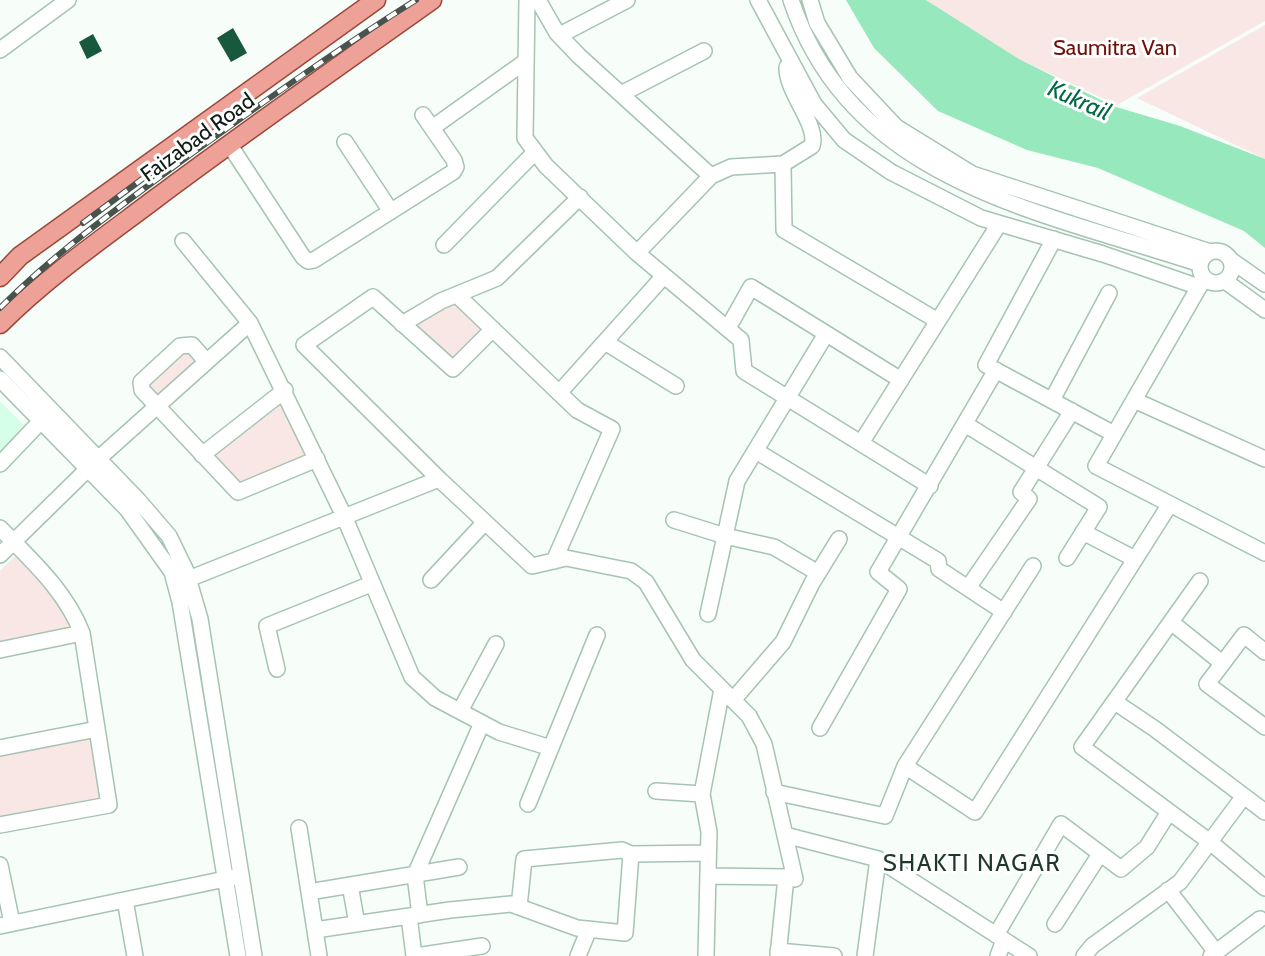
<!DOCTYPE html>
<html>
<head>
<meta charset="utf-8">
<style>
	body { margin:0 }
	canvas { display:block; background:#f7fdf9 }
</style>
</head>
<body>
<canvas width="1265" height="956"></canvas>
<script>
const ctx = document.querySelector('canvas').getContext('2d');
ctx.lineJoin = 'round';
function fillPath(path, color) {
  ctx.fillStyle = color;
  ctx.fill(path, 'evenodd');
}
function stroke(path, color, width, dash) {
  ctx.strokeStyle = color;
  ctx.lineWidth = width;
  ctx.lineCap = dash ? 'butt' : 'round';
  ctx.setLineDash(dash || []);
  ctx.stroke(path);
}
function write(font, color, halo, rows, align = 'center') {
  ctx.font = font + ' Cabin,sans-serif';
  ctx.lineWidth = 6;
  ctx.setLineDash([]);
  ctx.textBaseline = 'middle';
  ctx.strokeStyle = halo;
  ctx.fillStyle = color;
  for (const [text, x, y, turn = 0] of rows) {
    ctx.save();
    ctx.translate(x, y);
    ctx.rotate((+turn || 0) * Math.PI / 180);
    ctx.textAlign = isNaN(turn) ? turn : align;
    if (halo) ctx.strokeText(text, 0, 0);
    ctx.fillText(text, 0, 0);
    ctx.restore();
  }
}
fillPath(new Path2D(`
	M 0,401 L 26,427 L 0,454 Z`), '#d6ffe7');
fillPath(new Path2D(`
	M 926,0 L 1265,0 L 1265,21 L 1117,105 L 1019,59 Z
	M 1265,25 L 1265,159 L 1137,98 Z
	M 455,299 L 488,330 L 453,365 L 409,324 Z
	M 188,348 L 200,362 L 159,399 L 146,385 Z
	M 283,397 L 312,458 L 244,486 L 212,453 Z
	M 16,555 L 56,599 L 70,628 L 0,642 L 0,571 Z
	M 90,737 L 101,801 L 0,819 L 0,753 Z`), '#f8e7e4');
fillPath(new Path2D(`
	M 846,0 L 926,0 L 1019,59 L 1113,106 L 1180,126 L 1265,159 L 1265,248 L 1244,231 L 1098,168 L 1027,150 L 938,111 L 874,48 Z`), '#97e8bc');
fillPath(new Path2D(`
	M 233,28 L 247,53 L 231,62 L 217,38 Z
	M 93,34 L 102,51 L 87,59 L 79,42 Z`), '#18583b');
const minor = new Path2D(`
	M 527,0 L 525,138 L 546,166 L 637,253 L 741,340 L 744,371 L 930,486
	M 538,0 L 557,33 L 579,56 L 711,176
	M 758,0 L 814,104 L 844,140 L 891,172 L 981,218 L 1103,254 L 1199,287 L 1205,279
	M 791,0 C 852,182 1040,211 1200,264
	M 810,0 L 817,23 L 850,78 L 896,127 L 972,174 L 1210,252
	M 560,35 L 627,0
	M 0,50 L 68,0
	M 621,94 L 704,51
	M 432,128 L 526,61
	M 345,142 L 390,210
	M 229,144 L 303,257 L 308,261 L 314,260 L 453,172 L 456,167 L 454,160 L 423,115
	M 783,164 L 784,230 L 938,321
	M 1054,239 L 986,365 L 1114,434
	M 183,241 L 250,323 L 344,516 L 412,677 L 435,698 L 499,732 L 551,748
	M 444,245 L 535,152
	M1200 267a16 16 0 1 1 32 0a16 16 0 1 1-32 0Z
	M 637,253 L 711,176 L 731,167 L 783,164 L 812,146 C 819,125 786,92 787,67
	M 1232,261 L 1265,284
	M 1225,281 L 1265,310
	M 1199,287 L 1096,466 L 1265,553
	M 457,295 L 577,410 L 612,429 L 554,561
	M 402,324 L 441,301 L 497,278 L 580,197
	M 728,328 L 751,287 L 901,380
	M 493,329 L 453,369 L 373,297 L 304,345 L 439,479 L 532,566 L 566,558 L 631,571 L 646,582 L 693,660 L 749,716 L 764,744 L 795,879 L 786,877 L 778,956
	M 605,342 L 676,386
	M 0,357 L 138,500 L 169,536 L 186,571 L 200,619 L 254,956
	M 206,361 L 192,345 L 180,346 L 141,382 L 142,390 L 238,492 L 317,459
	M 0,379 L 127,509 L 172,572 L 180,602 L 238,956
	M 559,393 L 663,277
	M 1052,400 L 1109,293
	M 1134,400 L 1265,459
	M 965,424 L 1099,507 L 1067,558
	M 861,443 L 999,224
	M 756,451 L 938,561 L 939,569 L 1004,612
	M 202,455 L 285,390
	M 0,464 L 41,421
	M 674,520 L 725,536 L 774,547 L 818,573
	M 0,528 C 32,561 65,590 82,633 L 109,805 L 0,825
	M 1083,532 L 1135,559
	M 0,555 L 98,459 L 250,323
	M 431,580 L 485,522
	M 1200,581 L 1082,747 L 1210,842 L 1265,888
	M 181,582 L 439,479
	M 968,588 L 1029,499 L 1021,492 L 1072,411
	M 708,614 L 737,481 L 826,334
	M 1171,622 L 1222,663
	M 0,650 L 82,633
	M 1265,652 L 1244,635 L 1207,684 L 1265,727
	M 277,669 L 267,626 L 371,584
	M 733,700 L 783,642 L 812,583 L 839,539
	M 1115,702 L 1155,729 L 1265,812
	M 460,711 L 496,644
	M 820,728 L 899,589 L 878,572 L 996,370
	M 0,748 L 97,729
	M 905,766 L 975,812 L 1170,504
	M 656,791 L 702,794
	M 774,792 L 885,816 L 905,766 L 1033,566
	M 528,804 L 597,635
	M 299,828 L 319,956
	M 785,835 L 878,859 L 1029,956
	M 0,865 L 12,923
	M 708,876 L 786,877
	M 350,885 L 357,924
	M 1168,890 L 1216,952
	M 309,892 L 459,867
	M 125,900 L 135,956
	M 519,907 L 524,859 L 622,850 L 631,854
	M 420,915 L 415,875 L 482,723
	M 409,916 L 414,956
	M 1055,924 L 1100,854
	M 0,926 L 235,877
	M 315,930 L 450,910 L 511,904 L 577,928 L 625,933 L 631,854 L 708,853
	M 996,935 L 1061,824 L 1121,869 L 1147,847 L 1169,812
	M 778,951 L 834,956
	M 416,956 L 482,946
	M 578,956 L 589,929
	M 706,956 L 709,832 L 702,794 L 722,689
	M 865,956 L 878,859
	M 998,956 L 1004,940
	M 1084,956 L 1092,946 L 1180,882 L 1244,796
	M 1211,956 L 1260,919`);
const major = new Path2D(`
	M 0,277 L 20,256 L 376,0
	M 0,324 C 47,277 102,239 155,199 C 246,131 339,66 432,0`);
stroke(minor, '#a5c4b2', 18);
stroke(major, '#994a3d', 21);
stroke(minor, '#fff', 15);
stroke(major, '#eea197', 18);
const rail = new Path2D(`
	M 83,223 L 153,171
	M 0,308 C 55,253 114,211 176,165 C 255,108 333,52 416,0`);
stroke(rail, '#48534d', 6);
stroke(rail, '#fff', 4, [11]);
write('22px', '#6f0f07', '#fff', [
	["Saumitra Van",1115,49]
]);
write('22px', '#101c16', '#fff', [
	["Faizabad Road",198,138,-36]
]);
write('italic 24px', '#006842', '#fff', [
	["Kukrail",1079,101,24]
]);
ctx.letterSpacing = '1.5px';
write('24px', '#1e392b', '#fff', [
	["SHAKTI NAGAR",972,864]
]);
ctx.letterSpacing = '0px';
</script>
</body>
</html>
